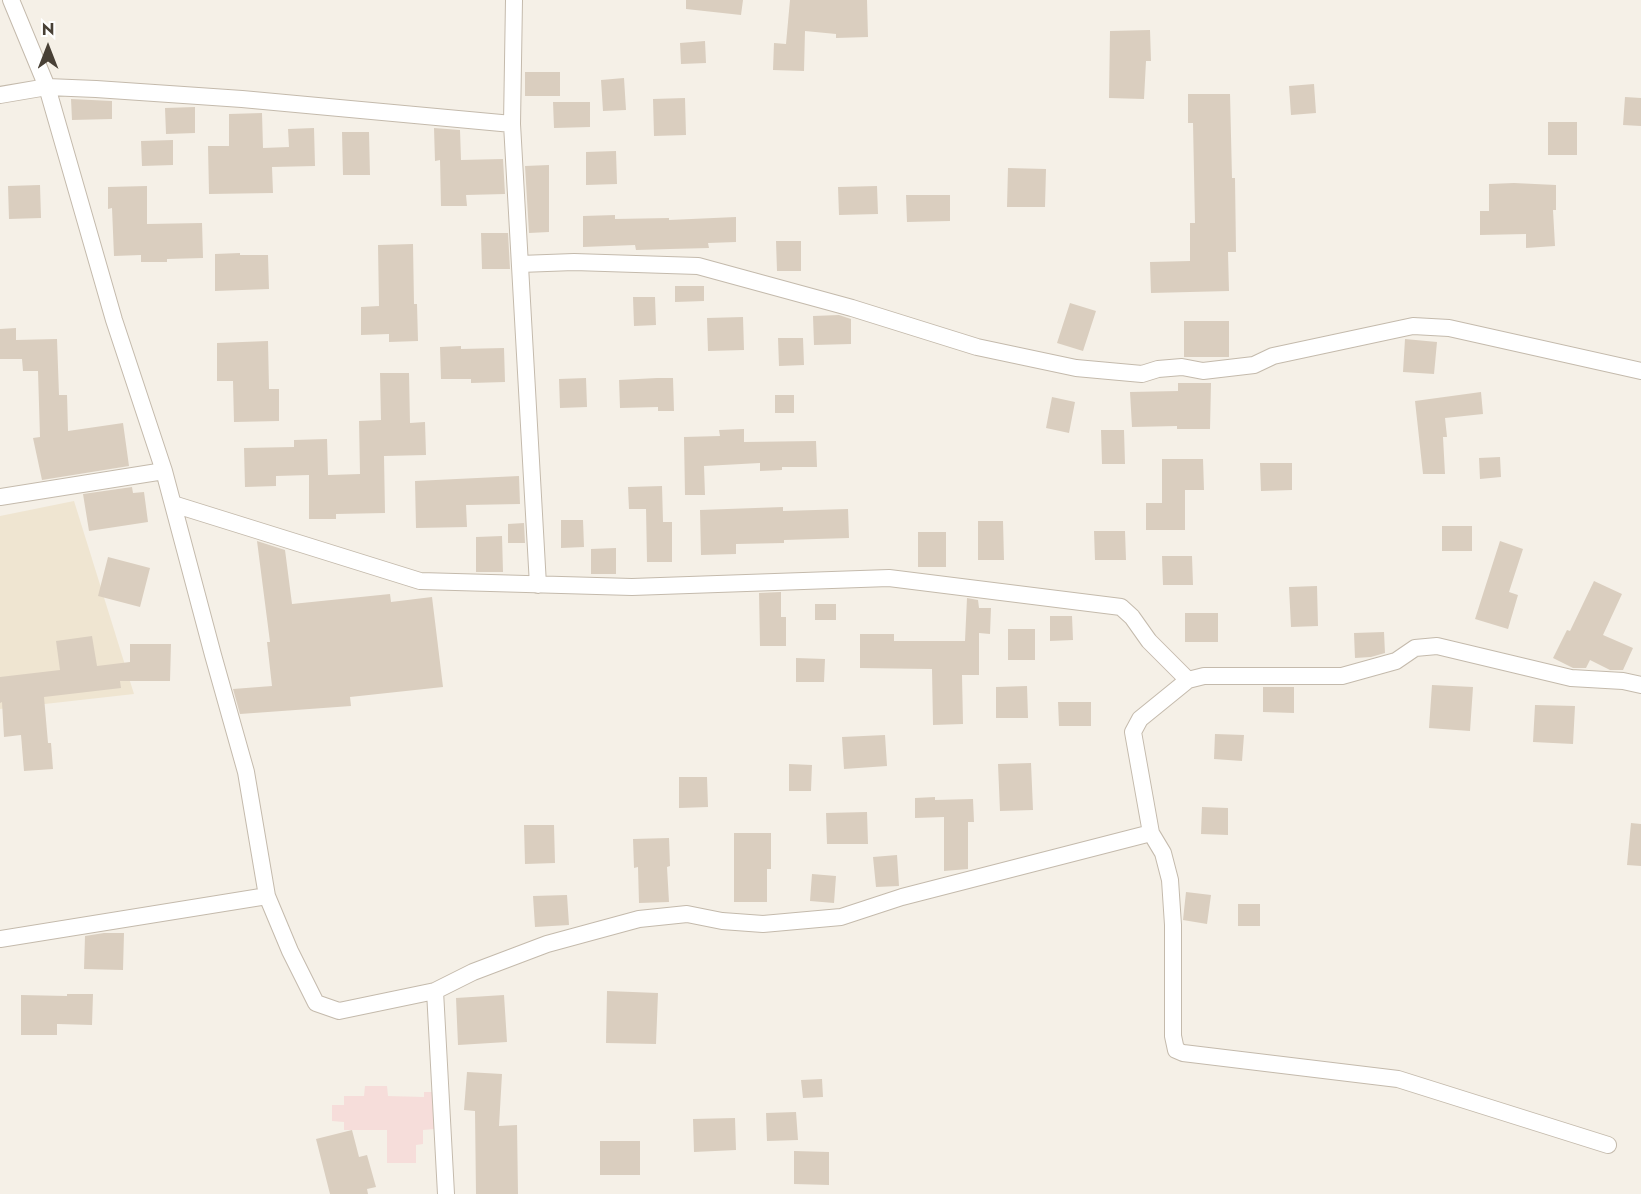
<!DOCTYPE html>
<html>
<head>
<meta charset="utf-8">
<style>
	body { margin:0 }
	#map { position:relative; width:1641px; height:1194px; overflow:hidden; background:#f5f0e7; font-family:Jost,sans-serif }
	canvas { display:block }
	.north { position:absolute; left:18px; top:18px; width:60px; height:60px; -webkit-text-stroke:4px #fff; paint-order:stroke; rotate:0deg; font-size:16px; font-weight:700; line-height:24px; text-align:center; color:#484036 }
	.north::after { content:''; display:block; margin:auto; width:21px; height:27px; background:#484036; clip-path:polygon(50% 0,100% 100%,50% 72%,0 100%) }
</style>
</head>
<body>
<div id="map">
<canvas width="1641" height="1194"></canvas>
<div class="north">N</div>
</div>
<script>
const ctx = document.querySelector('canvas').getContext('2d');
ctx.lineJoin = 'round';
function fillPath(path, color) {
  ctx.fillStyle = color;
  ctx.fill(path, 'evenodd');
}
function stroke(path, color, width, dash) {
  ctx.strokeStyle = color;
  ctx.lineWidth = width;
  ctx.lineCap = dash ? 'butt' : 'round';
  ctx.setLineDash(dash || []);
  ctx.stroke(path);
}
fillPath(new Path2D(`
	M 74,501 L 134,694 L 0,709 L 0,516 Z`), '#efe5d1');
fillPath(new Path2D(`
	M 365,1086 L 387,1086 L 388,1096 L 424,1097 L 424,1092 L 435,1092 L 435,1129 L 423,1130 L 423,1144 L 416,1145 L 416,1163 L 387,1163 L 387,1130 L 344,1130 L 344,1122 L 332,1121 L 332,1105 L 344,1105 L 344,1096 L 364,1096 Z`), '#f6ddda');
fillPath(new Path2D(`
	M 686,0 L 743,0 L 741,15 L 686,9 Z
	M 790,0 L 867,0 L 868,37 L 836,38 L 836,34 L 805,31 L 804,71 L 773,70 L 774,43 L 786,44 Z
	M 1150,30 L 1151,61 L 1146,61 L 1144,99 L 1109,98 L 1110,31 Z
	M 705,41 L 706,63 L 681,64 L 680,43 Z
	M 525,72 L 560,72 L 560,96 L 525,96 Z
	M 624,78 L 626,110 L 603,111 L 601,80 Z
	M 1314,84 L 1316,113 L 1291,115 L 1289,86 Z
	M 1188,94 L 1230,94 L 1232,178 L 1235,178 L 1236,252 L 1228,252 L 1229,291 L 1151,293 L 1150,262 L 1190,261 L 1190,223 L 1195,223 L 1193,123 L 1188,123 Z
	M 1625,97 L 1641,98 L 1641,126 L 1623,125 Z
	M 685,98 L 686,135 L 654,136 L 653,99 Z
	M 71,99 L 112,101 L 112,119 L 72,120 Z
	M 553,102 L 590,102 L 590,127 L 554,128 Z
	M 195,107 L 195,133 L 166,134 L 165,108 Z
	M 262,113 L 263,148 L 289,147 L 288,129 L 314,128 L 315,166 L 272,167 L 273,193 L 209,194 L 208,146 L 229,146 L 229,114 Z
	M 1548,122 L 1577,122 L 1577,155 L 1548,155 Z
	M 434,128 L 460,130 L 461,160 L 503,159 L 505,194 L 466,195 L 467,206 L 441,206 L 440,160 L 435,161 Z
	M 342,132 L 369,132 L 370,175 L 343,175 Z
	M 173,140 L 173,165 L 142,166 L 141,141 Z
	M 616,151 L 617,184 L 586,185 L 586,152 Z
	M 549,165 L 549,232 L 529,233 L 525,166 Z
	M 1008,168 L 1046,169 L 1045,207 L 1007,207 Z
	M 1514,183 L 1556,185 L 1556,210 L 1553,210 L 1555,246 L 1526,248 L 1526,234 L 1480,235 L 1480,211 L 1489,211 L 1489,184 Z
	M 40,185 L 41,218 L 9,219 L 8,186 Z
	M 147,186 L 147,224 L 202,223 L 203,258 L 167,259 L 167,262 L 141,262 L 141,255 L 114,256 L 112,208 L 108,209 L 108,187 Z
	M 877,186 L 878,214 L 839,215 L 838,187 Z
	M 906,195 L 950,195 L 950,221 L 907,222 Z
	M 615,215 L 615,219 L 669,218 L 669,220 L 736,217 L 736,242 L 708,243 L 709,248 L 670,249 L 636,250 L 635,245 L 583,247 L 583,216 Z
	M 481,233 L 508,233 L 510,269 L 482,269 Z
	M 776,241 L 801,241 L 801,271 L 777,271 Z
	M 413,244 L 414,304 L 417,304 L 418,341 L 389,342 L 389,334 L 361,335 L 361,307 L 379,306 L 378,245 Z
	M 240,253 L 240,255 L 268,255 L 269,289 L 215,291 L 215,254 Z
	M 675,286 L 704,286 L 704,301 L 675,302 Z
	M 633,297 L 655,297 L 656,325 L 634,326 Z
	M 1070,303 L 1096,311 L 1083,351 L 1057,343 Z
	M 839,315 L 851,319 L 851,344 L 814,345 L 813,316 Z
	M 743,317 L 744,350 L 708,351 L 707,318 Z
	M 1184,321 L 1229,321 L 1229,357 L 1184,357 Z
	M 16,328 L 16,340 L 57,339 L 59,395 L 67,395 L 68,431 L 123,423 L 129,466 L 42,480 L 33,438 L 40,437 L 38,371 L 23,371 L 22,359 L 0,359 L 0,329 Z
	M 778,338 L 803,338 L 804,365 L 779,366 Z
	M 1405,339 L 1437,342 L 1434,374 L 1403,372 Z
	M 268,341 L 269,389 L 279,389 L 279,421 L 234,422 L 233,381 L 217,381 L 217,343 Z
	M 461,346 L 461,349 L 504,348 L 505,382 L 471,383 L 471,379 L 441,379 L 440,347 Z
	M 380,373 L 409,373 L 410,423 L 425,422 L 426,455 L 384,456 L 385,513 L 336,514 L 336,519 L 309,519 L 309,475 L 276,476 L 276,486 L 245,487 L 244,448 L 294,447 L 294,440 L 327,439 L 328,475 L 360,474 L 359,421 L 381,420 Z
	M 586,378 L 587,407 L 560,408 L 559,379 Z
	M 657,378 L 673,378 L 674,411 L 658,411 L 658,407 L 620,408 L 619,380 Z
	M 1178,383 L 1211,383 L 1210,429 L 1177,429 L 1177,426 L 1132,427 L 1130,392 L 1178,391 Z
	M 1481,392 L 1483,414 L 1445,418 L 1447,437 L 1443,437 L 1445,474 L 1423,474 L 1415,401 Z
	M 775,395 L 794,395 L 794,413 L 775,413 Z
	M 1052,397 L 1075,402 L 1069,433 L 1046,428 Z
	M 744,429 L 744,442 L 816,441 L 817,467 L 782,467 L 782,470 L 760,471 L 760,463 L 704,466 L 705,495 L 685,495 L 684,437 L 720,436 L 719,430 Z
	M 1101,430 L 1124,430 L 1125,464 L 1102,464 Z
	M 1500,457 L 1501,477 L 1480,479 L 1479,458 Z
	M 1162,459 L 1203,459 L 1204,490 L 1185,490 L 1185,530 L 1146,530 L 1146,503 L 1162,503 Z
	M 1260,463 L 1292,463 L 1292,490 L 1261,491 Z
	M 519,476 L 520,504 L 466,505 L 467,527 L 416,528 L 415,481 Z
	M 662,486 L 663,522 L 672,522 L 672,562 L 647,562 L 646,509 L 629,509 L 628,487 Z
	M 132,487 L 133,493 L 144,492 L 148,522 L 89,531 L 83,494 Z
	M 783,507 L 783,511 L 848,509 L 849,538 L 784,540 L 784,543 L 736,544 L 736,554 L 701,555 L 700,510 Z
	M 561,520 L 583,520 L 584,547 L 561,548 Z
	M 978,521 L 1003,521 L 1004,560 L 978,560 Z
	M 524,523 L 525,543 L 508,543 L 508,524 Z
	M 1442,526 L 1472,526 L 1472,551 L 1442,551 Z
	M 1094,531 L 1125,531 L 1126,560 L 1095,560 Z
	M 918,532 L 946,532 L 946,567 L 918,567 Z
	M 502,536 L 503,572 L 476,572 L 476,537 Z
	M 257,541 L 285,550 L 292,604 L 390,594 L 391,602 L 432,597 L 443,687 L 350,697 L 351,706 L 240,714 L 233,689 L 272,686 L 267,642 L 270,642 Z
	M 1500,541 L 1523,549 L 1509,592 L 1518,595 L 1508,629 L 1475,619 Z
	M 616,548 L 616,574 L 591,574 L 591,549 Z
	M 1162,556 L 1192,556 L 1193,585 L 1163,585 Z
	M 108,557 L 150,568 L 140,607 L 98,596 Z
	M 1594,581 L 1622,594 L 1603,635 L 1633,648 L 1623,670 L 1610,670 L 1590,660 L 1586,668 L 1573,668 L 1553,658 L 1567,630 L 1570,631 Z
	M 1317,586 L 1318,626 L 1291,627 L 1289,587 Z
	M 781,592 L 781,617 L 786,617 L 786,646 L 760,646 L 759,593 Z
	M 967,598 L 978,600 L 979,608 L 991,608 L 990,634 L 979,633 L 979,675 L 962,675 L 963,724 L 933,725 L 932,669 L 860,668 L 860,634 L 894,634 L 894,641 L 965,641 Z
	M 815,604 L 836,604 L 836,620 L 815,620 Z
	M 1185,613 L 1218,613 L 1218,642 L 1185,642 Z
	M 1050,616 L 1072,616 L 1073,640 L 1050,641 Z
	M 1008,629 L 1035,629 L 1035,660 L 1008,660 Z
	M 1384,632 L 1385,653 L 1371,657 L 1355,658 L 1354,633 Z
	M 92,636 L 97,666 L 130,662 L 130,644 L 171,644 L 170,681 L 120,681 L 121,688 L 44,697 L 48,743 L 51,743 L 53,769 L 24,771 L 21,735 L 4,737 L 2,702 L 0,703 L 0,677 L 60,670 L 56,641 Z
	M 796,658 L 825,659 L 824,682 L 796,682 Z
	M 1432,685 L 1473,687 L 1470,731 L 1429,728 Z
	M 1027,686 L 1028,718 L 996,718 L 996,687 Z
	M 1263,687 L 1294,687 L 1294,713 L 1263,712 Z
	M 1058,702 L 1091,702 L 1091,726 L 1059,726 Z
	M 1535,705 L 1575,706 L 1573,744 L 1533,742 Z
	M 1215,734 L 1244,735 L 1242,761 L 1214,759 Z
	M 885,735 L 887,766 L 844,769 L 842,737 Z
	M 1031,763 L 1033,810 L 1000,811 L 998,764 Z
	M 789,764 L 812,765 L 811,791 L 789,791 Z
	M 679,777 L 707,777 L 708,807 L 679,808 Z
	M 935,797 L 935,800 L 973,799 L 974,822 L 968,822 L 968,869 L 944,871 L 944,817 L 915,818 L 915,798 Z
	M 1202,807 L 1228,808 L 1228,835 L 1201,834 Z
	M 867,812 L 868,844 L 827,844 L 826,813 Z
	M 1631,823 L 1641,824 L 1641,866 L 1627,865 Z
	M 524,825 L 554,825 L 555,863 L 525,864 Z
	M 734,833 L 771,833 L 771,869 L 767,869 L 767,902 L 734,902 Z
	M 669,838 L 670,866 L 667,867 L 669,902 L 639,903 L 638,867 L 634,868 L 633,839 Z
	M 897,855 L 899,886 L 876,887 L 873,857 Z
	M 812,874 L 836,876 L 834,903 L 810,901 Z
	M 1186,892 L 1211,895 L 1207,924 L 1183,920 Z
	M 567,895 L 569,925 L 535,927 L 533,896 Z
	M 1238,904 L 1260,904 L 1260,926 L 1238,926 Z
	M 104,933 L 124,933 L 123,970 L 84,969 L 85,936 Z
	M 607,991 L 658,993 L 656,1044 L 606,1043 Z
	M 67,994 L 93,994 L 92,1025 L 57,1024 L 57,1035 L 21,1035 L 21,995 L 67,996 Z
	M 504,995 L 507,1042 L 458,1045 L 456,998 Z
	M 467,1072 L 502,1074 L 499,1126 L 517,1125 L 518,1194 L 476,1194 L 475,1111 L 464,1110 Z
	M 822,1079 L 823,1097 L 803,1098 L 801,1080 Z
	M 796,1112 L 798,1140 L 767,1141 L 766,1113 Z
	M 735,1118 L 736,1150 L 694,1152 L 693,1119 Z
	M 352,1130 L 359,1157 L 367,1155 L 376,1187 L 367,1189 L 368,1194 L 330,1194 L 316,1139 Z
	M 600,1141 L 640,1141 L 640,1175 L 600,1175 Z
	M 794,1151 L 829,1152 L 829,1185 L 794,1184 Z`), '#dacebf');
const street = new Path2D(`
	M 11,0 L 47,87 L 114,320 L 164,471 L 213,655 L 246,772 L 267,896 L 290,951 L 316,1003 L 339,1011 L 435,991 L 473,972 L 547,944 L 639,919 L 687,914 L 722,921 L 763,924 L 841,917 L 902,897 L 1151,833 L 1133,732 L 1140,719 L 1188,680 L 1204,676 L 1342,676 L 1396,661 L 1415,648 L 1437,646 L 1571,678 L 1623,681 L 1641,685
	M 514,0 L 512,124 L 538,585
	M 0,95 L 47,87 L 96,89 L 242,99 L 512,124
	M 520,264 L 574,262 L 698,266 L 852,308 L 977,347 L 1076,368 L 1142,374 L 1158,369 L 1182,367 L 1203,371 L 1254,365 L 1273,356 L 1413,326 L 1449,328 L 1641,371
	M 0,497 L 164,471
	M 173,504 L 420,581 L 632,587 L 889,578 L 1121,607 L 1132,617 L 1149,641 L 1188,680
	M 1151,833 L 1163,853 L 1170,880 L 1173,925 L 1173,1036 L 1176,1050 L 1183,1053 L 1398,1079 L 1608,1145
	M 0,939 L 267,896
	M 435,991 L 446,1194`);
stroke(street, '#c4baac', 18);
stroke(street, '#fff', 16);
</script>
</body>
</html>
